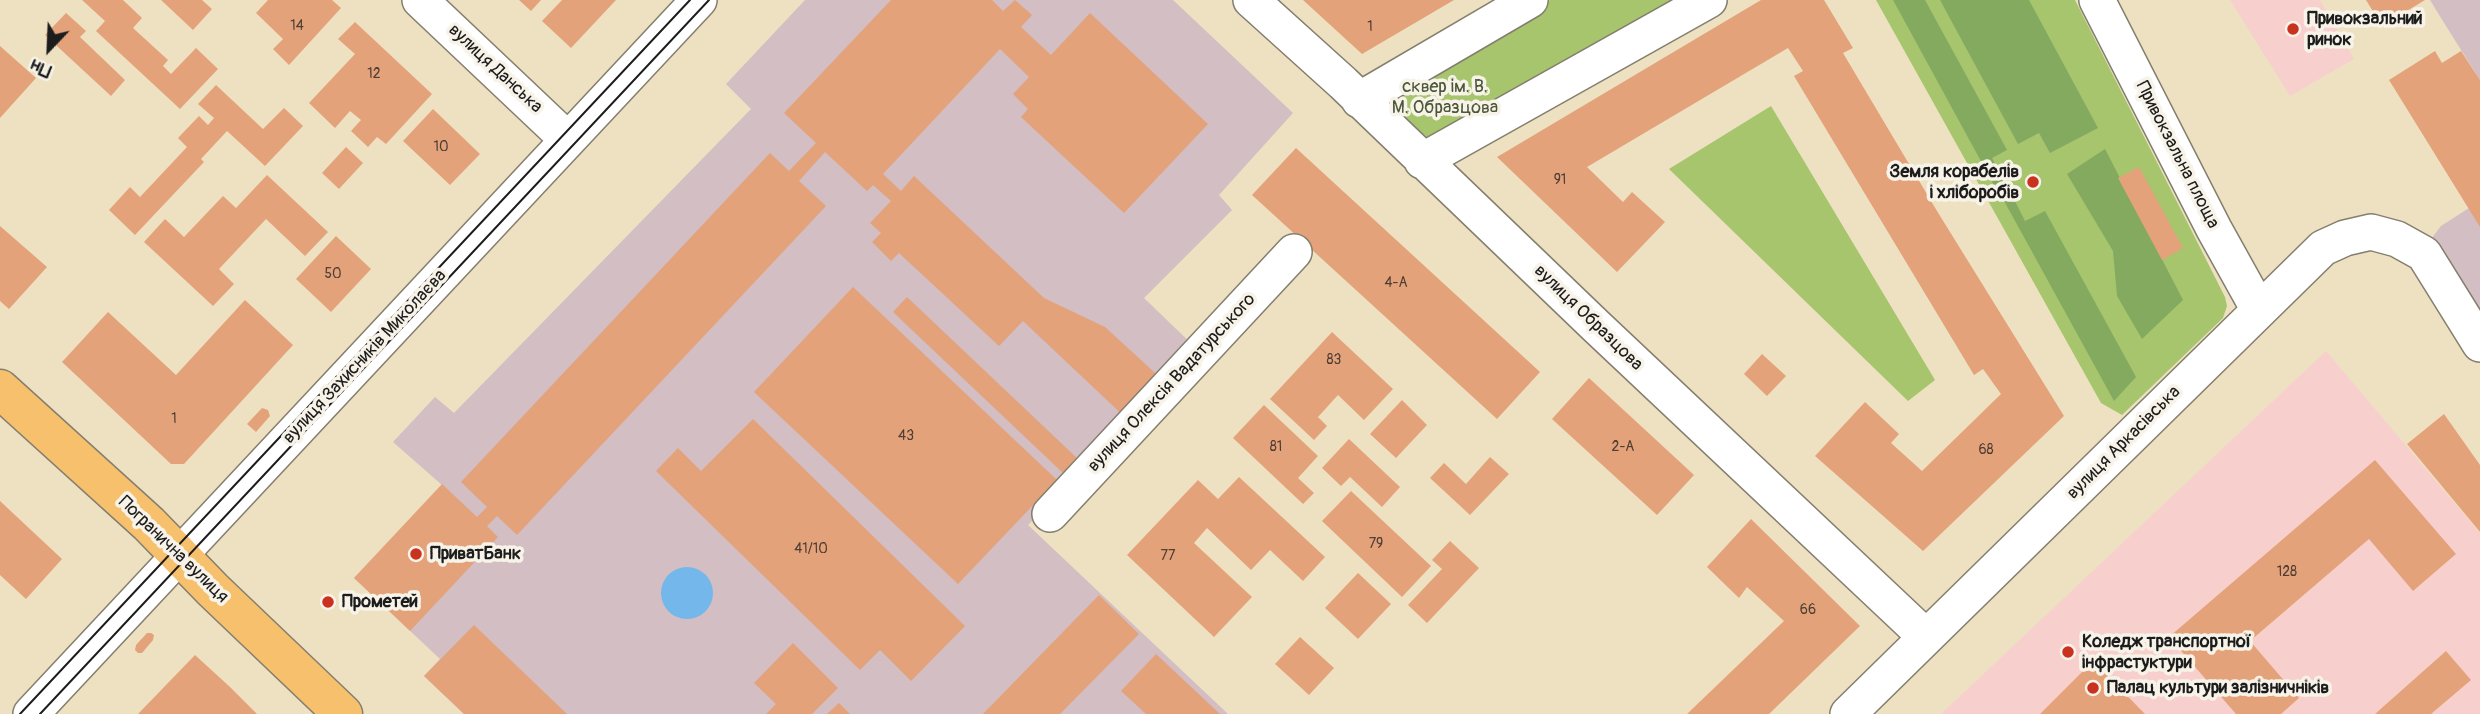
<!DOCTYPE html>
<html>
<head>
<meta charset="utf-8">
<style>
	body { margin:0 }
	#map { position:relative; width:2480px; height:714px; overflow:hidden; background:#ede1c1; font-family:Pangolin,sans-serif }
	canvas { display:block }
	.north { position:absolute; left:14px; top:14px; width:70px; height:70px; -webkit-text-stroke:5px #f7f3e8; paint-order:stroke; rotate:203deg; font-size:19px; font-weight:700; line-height:28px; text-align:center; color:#1c1c1c }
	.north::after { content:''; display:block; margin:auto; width:24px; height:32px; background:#1c1c1c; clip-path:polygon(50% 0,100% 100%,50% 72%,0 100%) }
</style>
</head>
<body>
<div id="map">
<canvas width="2480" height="714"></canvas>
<div class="north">Пн</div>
</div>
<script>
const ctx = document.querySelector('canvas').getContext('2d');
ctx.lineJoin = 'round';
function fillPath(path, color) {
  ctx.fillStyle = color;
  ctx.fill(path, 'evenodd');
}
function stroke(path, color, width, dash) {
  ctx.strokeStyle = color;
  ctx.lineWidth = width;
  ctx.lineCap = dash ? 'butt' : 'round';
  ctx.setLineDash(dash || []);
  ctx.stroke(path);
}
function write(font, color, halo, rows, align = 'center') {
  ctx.font = font + ' Pangolin,sans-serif';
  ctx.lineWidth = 7;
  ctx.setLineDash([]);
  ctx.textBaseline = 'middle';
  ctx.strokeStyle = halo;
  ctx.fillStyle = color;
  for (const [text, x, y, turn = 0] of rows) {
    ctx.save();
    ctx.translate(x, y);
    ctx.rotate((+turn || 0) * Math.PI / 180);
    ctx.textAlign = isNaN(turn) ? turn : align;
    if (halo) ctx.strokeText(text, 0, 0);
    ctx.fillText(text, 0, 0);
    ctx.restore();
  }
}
fillPath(new Path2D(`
	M 2230,0 L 2320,0 L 2354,59 L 2290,96 Z
	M 2326,351 L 2480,533 L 2480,714 L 1941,714 Z`), '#f7d0cd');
fillPath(new Path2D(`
	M 805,0 L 1173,0 L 1293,113 L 1219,195 L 1232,210 L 1144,298 L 1198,350 L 1028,525 L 1228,714 L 464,714 L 424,676 L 440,659 L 354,578 L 442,485 L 393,442 L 435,397 L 454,413 L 751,109 L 726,84 Z
	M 2430,0 L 2480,0 L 2480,80 L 2446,26 Z
	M 2480,113 L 2480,326 L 2431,239 L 2441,226 L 2469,208 Z`), '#d2bec3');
fillPath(new Path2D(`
	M 1550,0 L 1680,0 L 1429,139 L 1392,106 L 1393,95 L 1406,82 Z
	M 1876,0 L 2075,0 L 2225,297 L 2227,306 L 2223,318 L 2122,415 L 2101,403 Z
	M 1771,106 L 1935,380 L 1908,401 L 1669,169 Z`), '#a6c56d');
fillPath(new Path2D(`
	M 1893,0 L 1925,0 L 2007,150 L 1992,158 L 2004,180 L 1994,185 Z
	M 1940,0 L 2029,0 L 2098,128 L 2050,153 L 2039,133 L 2018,144 Z
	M 2105,149 L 2183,300 L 2142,339 L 2117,296 L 2113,251 L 2067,174 Z
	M 2012,195 L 2025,221 L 2045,211 L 2136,377 L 2114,401 L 2003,199 Z`), '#84aa60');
fillPath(new Path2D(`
	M661 593a26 26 0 1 1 52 0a26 26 0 1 1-52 0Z`), '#74b7ea');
fillPath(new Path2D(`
	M 82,0 L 123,0 L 142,18 L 133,28 L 168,60 L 163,66 L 171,74 L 196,48 L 218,69 L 180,109 L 96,31 L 105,21 Z
	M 161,0 L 202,0 L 212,9 L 193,30 Z
	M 268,0 L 332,0 L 341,8 L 289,65 L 273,49 L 283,39 L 256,13 Z
	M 519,0 L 541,0 L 531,11 Z
	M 562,0 L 616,0 L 571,48 L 542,21 Z
	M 891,0 L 992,0 L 1003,11 L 1015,0 L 1032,15 L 1021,27 L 1051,55 L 1090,13 L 1208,124 L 1124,213 L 1021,117 L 1028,109 L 1013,94 L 1029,77 L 1000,49 L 883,174 L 901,191 L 914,176 L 1044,298 L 1105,327 L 1166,383 L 1129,421 L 1023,321 L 999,346 L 899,253 L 891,261 L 872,242 L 881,233 L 870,223 L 891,201 L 873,185 L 867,191 L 825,152 L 799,181 L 826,206 L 517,535 L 497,516 L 487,526 L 498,537 L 410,631 L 354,578 L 442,484 L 477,517 L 487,507 L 461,482 L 770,153 L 789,171 L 816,143 L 784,113 Z
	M 1303,0 L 1454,0 L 1362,54 Z
	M 1761,0 L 1824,0 L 1853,48 L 1843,53 L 1937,211 L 2064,416 L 1923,551 L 1815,456 L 1865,402 L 1899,434 L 1891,443 L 1922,471 L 2001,394 L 1983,369 L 1974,375 L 1794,76 L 1803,71 L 1788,48 L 1587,167 L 1623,202 L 1632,192 L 1665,222 L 1617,272 L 1497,157 Z
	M 2366,0 L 2425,0 L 2382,26 Z
	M 66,13 L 86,31 L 80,37 L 125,80 L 111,96 L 45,35 Z
	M 355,22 L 432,94 L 386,144 L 377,137 L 368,147 L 351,131 L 361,120 L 350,111 L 335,128 L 309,103 L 355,54 L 338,39 Z
	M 0,46 L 36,78 L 0,118 Z
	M 2435,51 L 2442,63 L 2461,51 L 2480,80 L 2480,227 L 2389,80 Z
	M 216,85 L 263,129 L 284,108 L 303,126 L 265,166 L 227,131 L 201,159 L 204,162 L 135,235 L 109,210 L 130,187 L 140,197 L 187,147 L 178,138 L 199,116 L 208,125 L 214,118 L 198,104 Z
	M 433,109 L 480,154 L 450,185 L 403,141 Z
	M 346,147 L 363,163 L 339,189 L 322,173 Z
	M 1296,148 L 1540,372 L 1497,419 L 1252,195 Z
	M 2139,167 L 2183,248 L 2162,260 L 2118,178 Z
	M 267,175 L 328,232 L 305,256 L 266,219 L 219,269 L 234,284 L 213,306 L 144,242 L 165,219 L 184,237 L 223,196 L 236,208 Z
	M 0,226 L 47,267 L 9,309 L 0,301 Z
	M 336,236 L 371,269 L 331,312 L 296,279 Z
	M 853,287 L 1057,480 L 958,584 L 754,392 Z
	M 907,297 L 1078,459 L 1064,474 L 893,312 Z
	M 245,300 L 293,345 L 184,464 L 171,464 L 62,362 L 108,312 L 176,375 Z
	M 1332,332 L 1393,389 L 1364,420 L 1338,395 L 1318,417 L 1327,426 L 1314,440 L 1270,399 Z
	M 1762,354 L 1786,376 L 1767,396 L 1744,374 Z
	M 1589,378 L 1694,475 L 1657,515 L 1552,419 Z
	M 1402,400 L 1427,425 L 1396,458 L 1370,434 Z
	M 1264,405 L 1318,456 L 1298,478 L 1314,493 L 1303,504 L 1233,438 Z
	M 262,408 L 268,410 L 270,416 L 256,432 L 247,424 Z
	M 2444,414 L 2480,465 L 2480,532 L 2407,444 Z
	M 753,419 L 965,626 L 911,681 L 880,650 L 860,670 L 656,471 L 678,448 L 701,471 Z
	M 1349,439 L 1400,487 L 1382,507 L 1350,477 L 1341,486 L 1322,468 Z
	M 1490,457 L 1509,474 L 1470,515 L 1430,478 L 1444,463 L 1466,484 Z
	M 2375,460 L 2456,554 L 2413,591 L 2369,539 L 2250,641 L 2299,698 L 2281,714 L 2236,714 L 2169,637 Z
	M 1239,477 L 1325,557 L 1303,581 L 1270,550 L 1251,570 L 1207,528 L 1194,543 L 1252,597 L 1214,637 L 1127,555 L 1198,480 L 1218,499 Z
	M 1351,491 L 1431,566 L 1402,597 L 1322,521 Z
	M 0,501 L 62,559 L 26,599 L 0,575 Z
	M 1751,519 L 1860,626 L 1769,714 L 1687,714 L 1784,621 L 1747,587 L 1739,598 L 1707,567 Z
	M 1450,541 L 1479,568 L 1427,623 L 1408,605 L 1442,569 L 1432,560 Z
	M 1358,573 L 1391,604 L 1358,639 L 1325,608 Z
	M 1099,595 L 1139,634 L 1060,714 L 983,714 Z
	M 474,625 L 567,714 L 464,714 L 424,676 Z
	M 151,633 L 154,635 L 153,640 L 142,653 L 138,653 L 135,650 L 136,645 L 147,633 Z
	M 1300,637 L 1334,668 L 1309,695 L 1275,664 Z
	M 793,643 L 838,688 L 812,714 L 766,714 L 776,704 L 754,683 Z
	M 2446,651 L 2471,680 L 2431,714 L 2375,714 Z
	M 1156,654 L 1220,714 L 1146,714 L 1121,691 Z
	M 195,655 L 230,687 L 257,714 L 138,714 Z
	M 2093,661 L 2145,714 L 2040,714 Z
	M 839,703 L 850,714 L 827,714 Z`), '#e4a27a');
const minor = new Path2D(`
	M 420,0 L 568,140
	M 1251,0 L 1343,83 L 1596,326 L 1925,636
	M 2097,0 L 2214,229 L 2259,310
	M 1359,100 L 1530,0
	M 1422,161 L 1709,0
	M 1050,514 L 1294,252
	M 31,714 L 699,0
	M 1848,714 L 2323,248 L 2345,238 L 2371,232 L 2397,239 L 2424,254 L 2480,344`);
const major = new Path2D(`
	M 0,389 L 149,524 L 213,590 L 343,714`);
stroke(minor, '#847e6e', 38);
stroke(major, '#847e6e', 41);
stroke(minor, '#fff', 35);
stroke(major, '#f7c06c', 38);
stroke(new Path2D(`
	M 20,714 L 690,0
	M 40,714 L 709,0`), '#1c1c1c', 2);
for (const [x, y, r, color] of [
	[2293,29,7,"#c8321e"],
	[2033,182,7,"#c8321e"],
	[416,554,7,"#c8321e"],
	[328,602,7,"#c8321e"],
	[2068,652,7,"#c8321e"],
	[2093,688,7,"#c8321e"]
]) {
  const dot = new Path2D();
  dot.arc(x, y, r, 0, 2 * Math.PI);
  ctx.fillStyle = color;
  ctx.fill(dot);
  stroke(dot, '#f7f3e8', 2.5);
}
write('14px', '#4e3e34', null, [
	["14",297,26],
	["1",1370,27],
	["12",374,74],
	["10",441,147],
	["91",1560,180],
	["50",333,274],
	["4-А",1396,283],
	["83",1334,360],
	["1",174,419],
	["43",906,436],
	["81",1276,447],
	["2-А",1623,447],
	["68",1986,450],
	["79",1376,544],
	["41/10",811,549],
	["77",1168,556],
	["128",2287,572],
	["66",1808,610]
]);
write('bold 18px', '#1c1c1c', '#f7f3e8', [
	["Привокзальний",2307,19],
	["ринок",2307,40],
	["Земля корабелів",2019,172,"right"],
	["і хліборобів",2019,193,"right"],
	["ПриватБанк",430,554],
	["Прометей",342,602],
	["Коледж транспортної",2082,642],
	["інфрастуктури",2082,663],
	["Палац культури залізничніків",2107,688]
], 'left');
write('18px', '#1c1c1c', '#f7f3e8', [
	["вулиця Данська",495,69,43],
	["Привокзальна площа",2177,155,63],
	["вулиця Образцова",1588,318,44],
	["вулиця Захисників Миколаєва",365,357,-47],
	["вулиця Олексія Вадатурського",1172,383,-47],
	["вулиця Аркасівська",2124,443,-45],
	["Погранична вулиця",173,550,44]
]);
write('18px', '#4c5738', '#f7f3e8', [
	["сквер ім. В.",1445,87],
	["М. Образцова",1445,108]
]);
</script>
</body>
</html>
